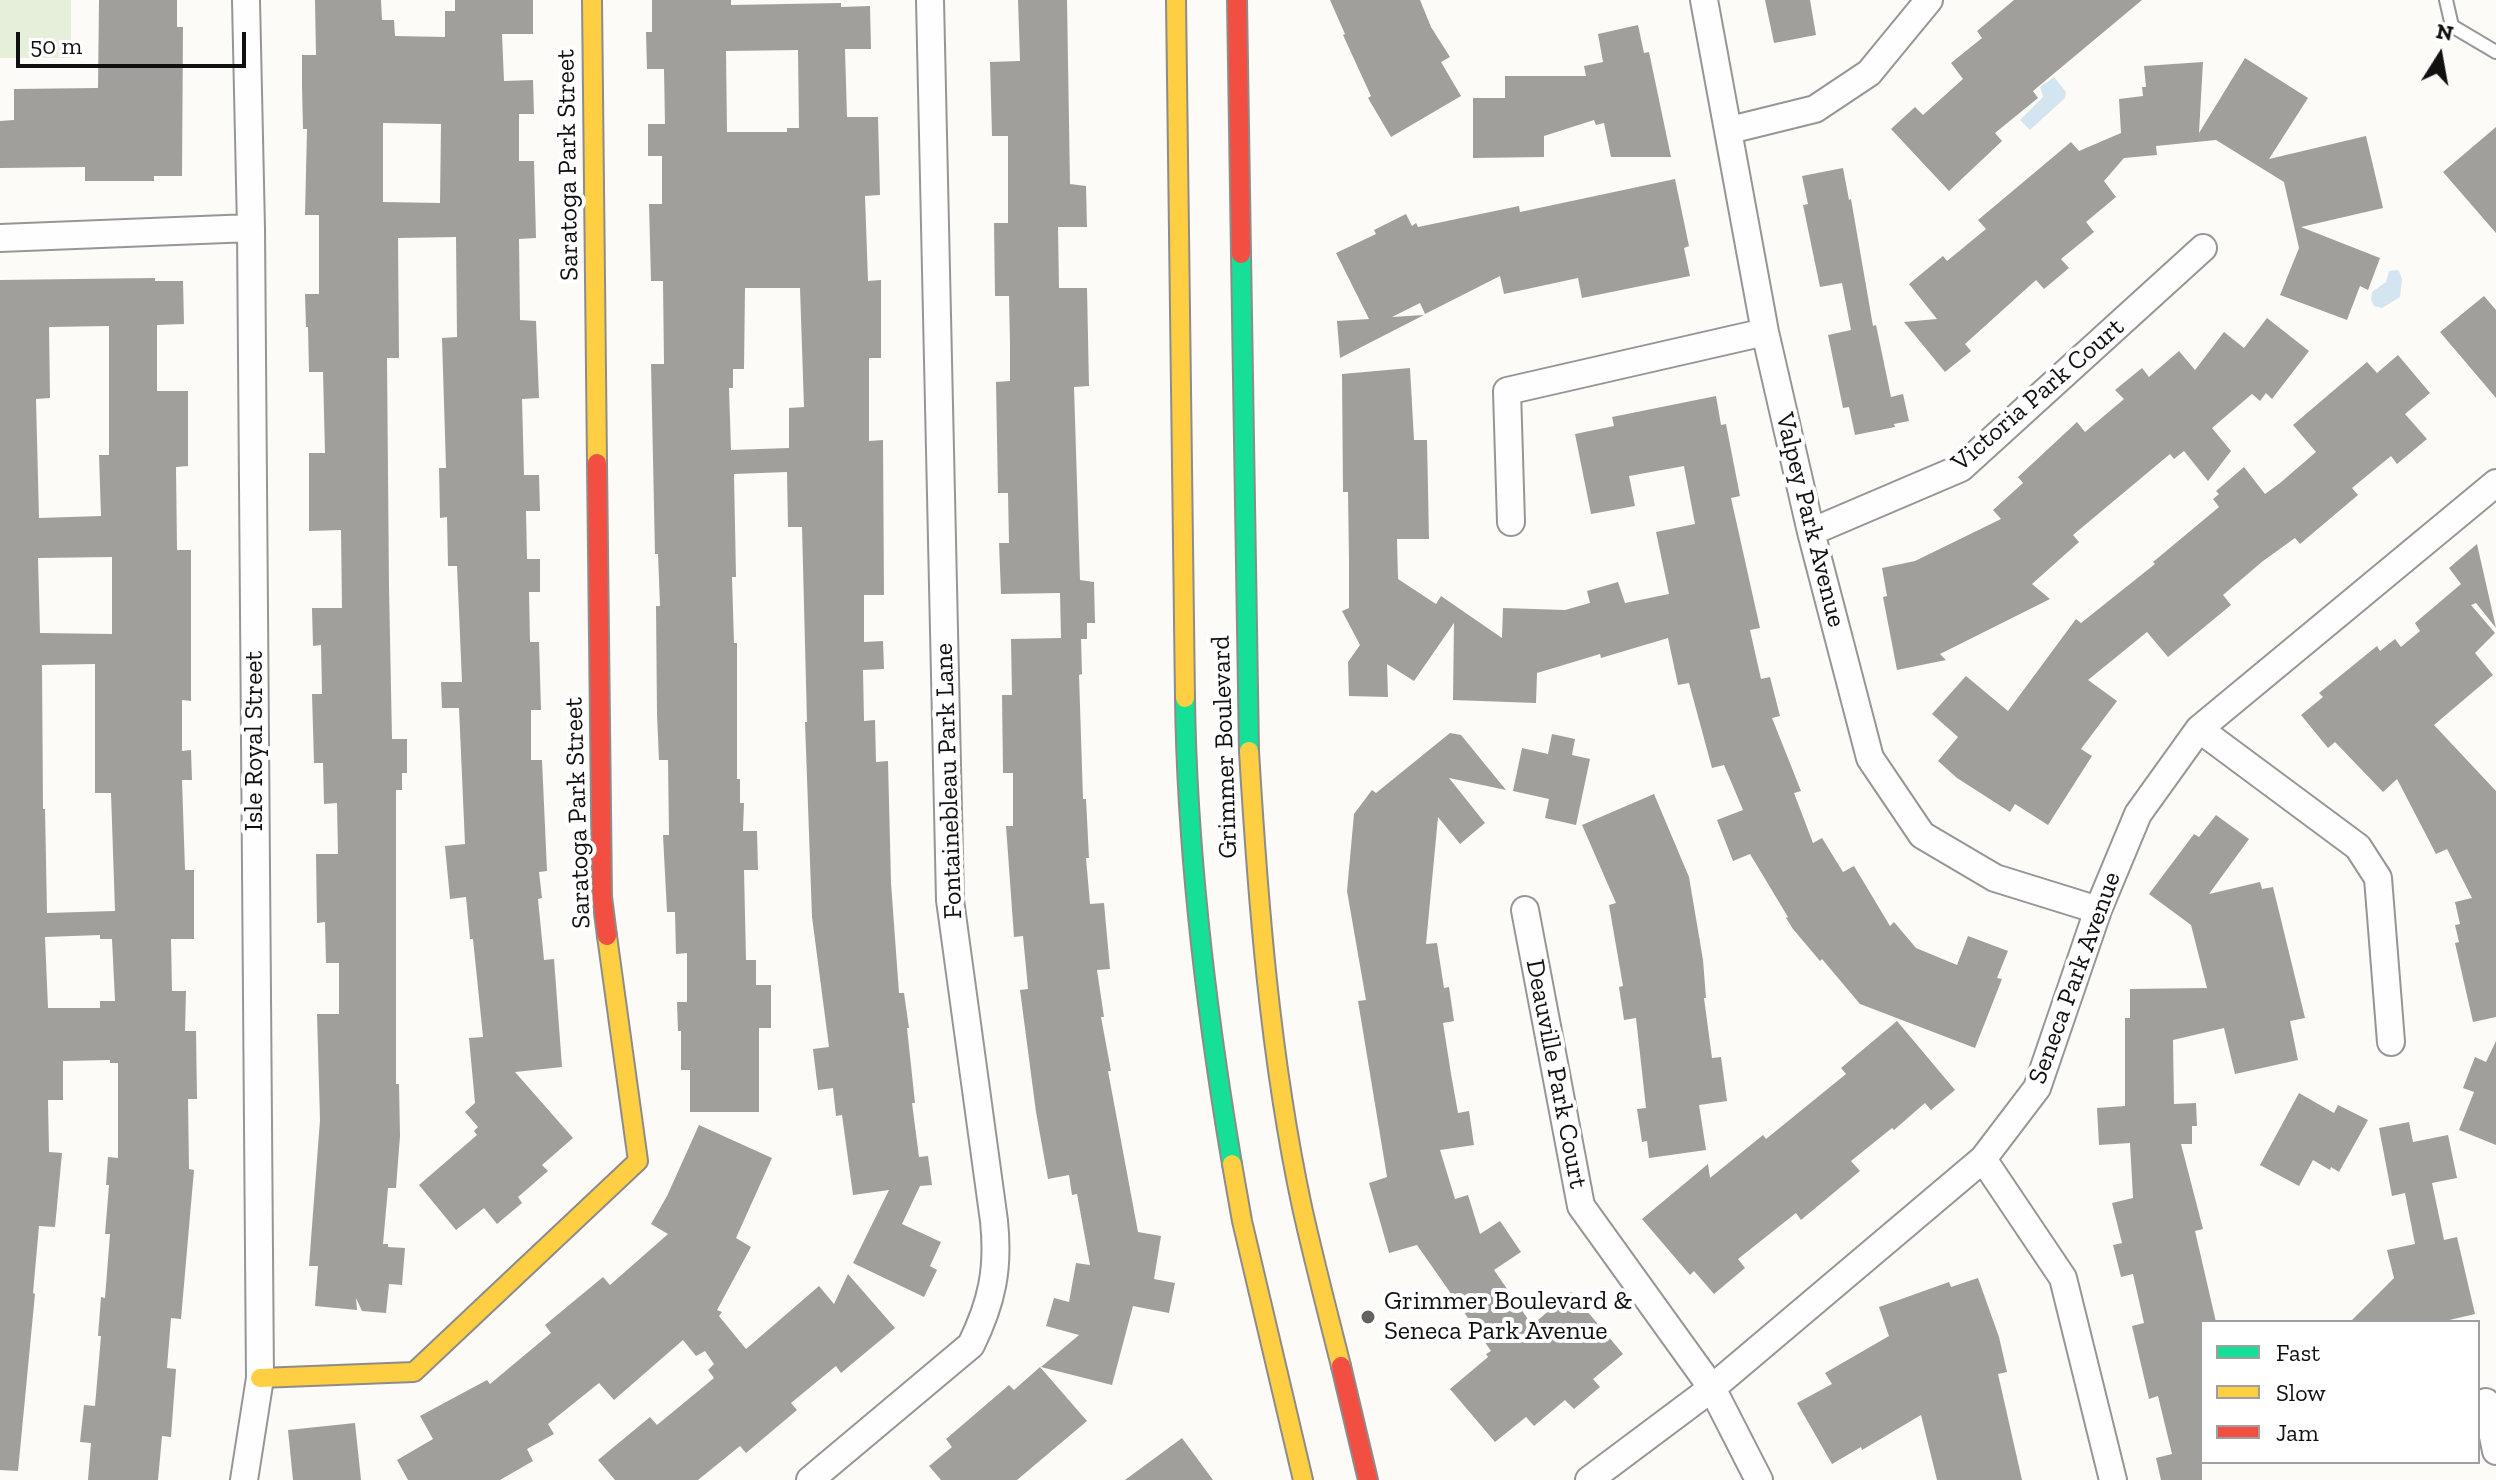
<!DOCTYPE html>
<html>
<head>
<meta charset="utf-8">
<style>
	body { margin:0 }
	#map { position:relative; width:2496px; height:1480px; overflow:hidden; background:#fcfbf7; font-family:"Zilla Slab",serif }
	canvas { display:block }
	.legend { position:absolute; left:2200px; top:1320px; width:280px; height:144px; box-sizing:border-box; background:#fff; border:2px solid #9f9f9f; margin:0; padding:10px 14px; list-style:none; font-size:24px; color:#101010 }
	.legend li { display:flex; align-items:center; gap:16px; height:40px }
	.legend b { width:40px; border:2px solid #9f9f9f }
	.north { position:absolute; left:2400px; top:16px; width:80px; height:80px; -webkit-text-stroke:6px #fff; paint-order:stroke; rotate:11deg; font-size:22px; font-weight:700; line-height:32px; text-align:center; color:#101010 }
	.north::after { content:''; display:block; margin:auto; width:28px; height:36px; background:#101010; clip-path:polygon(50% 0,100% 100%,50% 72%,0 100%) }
	.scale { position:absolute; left:16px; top:32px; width:230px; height:36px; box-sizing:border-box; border:4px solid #101010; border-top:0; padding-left:10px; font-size:24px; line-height:28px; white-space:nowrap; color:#101010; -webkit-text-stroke:6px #fff; paint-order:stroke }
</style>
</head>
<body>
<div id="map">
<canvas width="2496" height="1480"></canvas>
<ul class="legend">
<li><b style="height:10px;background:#16e098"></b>Fast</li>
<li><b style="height:10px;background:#ffcf43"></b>Slow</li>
<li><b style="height:10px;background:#f24e42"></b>Jam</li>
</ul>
<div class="north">N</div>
<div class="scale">50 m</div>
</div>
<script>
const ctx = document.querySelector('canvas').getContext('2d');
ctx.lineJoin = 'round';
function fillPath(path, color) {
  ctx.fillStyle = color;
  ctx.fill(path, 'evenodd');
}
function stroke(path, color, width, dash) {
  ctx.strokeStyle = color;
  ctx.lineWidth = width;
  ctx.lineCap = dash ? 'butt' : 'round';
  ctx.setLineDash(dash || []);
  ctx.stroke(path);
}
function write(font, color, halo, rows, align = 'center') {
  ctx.font = font + ' "Zilla Slab",serif';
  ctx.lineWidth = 8;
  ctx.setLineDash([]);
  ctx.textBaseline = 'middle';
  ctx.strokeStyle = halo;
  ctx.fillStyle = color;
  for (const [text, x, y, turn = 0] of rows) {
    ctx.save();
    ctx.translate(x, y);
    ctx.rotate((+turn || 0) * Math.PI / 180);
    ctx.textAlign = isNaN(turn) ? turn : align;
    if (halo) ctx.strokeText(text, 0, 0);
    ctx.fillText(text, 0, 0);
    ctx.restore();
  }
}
fillPath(new Path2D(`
	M 0,0 L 71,0 L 71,58 L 0,58 Z`), '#e5efda');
fillPath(new Path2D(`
	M 2054,77 L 2066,92 L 2065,98 L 2030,130 L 2020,120 L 2043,97 L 2040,87 Z
	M 2396,270 L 2399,271 L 2402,279 L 2400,297 L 2382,308 L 2374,306 L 2371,300 L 2372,292 L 2386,282 L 2389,271 Z`), '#d2e5f1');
fillPath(new Path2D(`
	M 99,0 L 177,0 L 177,27 L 183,27 L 182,176 L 154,176 L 154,181 L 85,181 L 85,167 L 0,168 L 0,121 L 14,120 L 14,89 L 98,88 Z
	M 315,0 L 381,0 L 382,20 L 394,20 L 395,36 L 445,37 L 445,11 L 455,11 L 455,0 L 533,0 L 533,34 L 502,34 L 504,81 L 533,80 L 534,114 L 519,114 L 519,161 L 534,161 L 536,238 L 519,239 L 520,320 L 536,321 L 539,398 L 522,399 L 524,475 L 539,475 L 540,511 L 526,511 L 527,559 L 540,559 L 540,592 L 529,592 L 530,642 L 539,642 L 541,710 L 531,710 L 531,760 L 542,760 L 547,871 L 539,872 L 542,898 L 538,899 L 544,960 L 554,959 L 562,1067 L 515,1072 L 573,1138 L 542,1165 L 548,1171 L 518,1197 L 522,1203 L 497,1224 L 484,1208 L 456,1230 L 419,1185 L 477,1135 L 474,1131 L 478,1127 L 465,1112 L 475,1103 L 469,1038 L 483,1037 L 473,939 L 470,939 L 466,897 L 450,899 L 445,846 L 465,844 L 459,708 L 442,708 L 441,682 L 462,682 L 457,566 L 448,566 L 447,517 L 440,518 L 439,468 L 446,468 L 442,338 L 457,337 L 456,237 L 398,238 L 399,358 L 387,358 L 389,587 L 392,739 L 407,739 L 407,773 L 402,773 L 402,790 L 396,790 L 396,1084 L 399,1084 L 400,1136 L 396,1188 L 388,1188 L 383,1244 L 388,1244 L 388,1247 L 405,1248 L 402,1285 L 389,1284 L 386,1313 L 362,1311 L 356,1298 L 357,1310 L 315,1306 L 318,1266 L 309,1266 L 320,1120 L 317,1014 L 339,1014 L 339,963 L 326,963 L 325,922 L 317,923 L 316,854 L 338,854 L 337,803 L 324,804 L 323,763 L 314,763 L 312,694 L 322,694 L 321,645 L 313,646 L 312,608 L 342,608 L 341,530 L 309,531 L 309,453 L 325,453 L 323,372 L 309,372 L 308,327 L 306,327 L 305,294 L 319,294 L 319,215 L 305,215 L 307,129 L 303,129 L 302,87 L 302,55 L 316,55 ZM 383,123 L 441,124 L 440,203 L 383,202 Z
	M 652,0 L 731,0 L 731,5 L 841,3 L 841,7 L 870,6 L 871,49 L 845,49 L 847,117 L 878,117 L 880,195 L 865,196 L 868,281 L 881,280 L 881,358 L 869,358 L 869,441 L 883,440 L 884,595 L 864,595 L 864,642 L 883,641 L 884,669 L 863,670 L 864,721 L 875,720 L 876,762 L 888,761 L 891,883 L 899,993 L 904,993 L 909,1028 L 907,1028 L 915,1103 L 912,1103 L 919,1157 L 928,1156 L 932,1185 L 920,1186 L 902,1224 L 941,1242 L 930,1266 L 937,1270 L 924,1297 L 853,1263 L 889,1190 L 853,1195 L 842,1115 L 836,1116 L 833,1088 L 818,1090 L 813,1049 L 829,1047 L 812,917 L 805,722 L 807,722 L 802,527 L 788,527 L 787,472 L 734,474 L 736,577 L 732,577 L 734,643 L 737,643 L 737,779 L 740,779 L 740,803 L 744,803 L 743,831 L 757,831 L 758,870 L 744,870 L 746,960 L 756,960 L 756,985 L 771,985 L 771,1028 L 759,1028 L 759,1112 L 690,1112 L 690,1070 L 681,1070 L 681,1031 L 678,1031 L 677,1002 L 687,1002 L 687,953 L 676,954 L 675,912 L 667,912 L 663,835 L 669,835 L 668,760 L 659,760 L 657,714 L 656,606 L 660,606 L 658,554 L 655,554 L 651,364 L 664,364 L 663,281 L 651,281 L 649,204 L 662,204 L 662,156 L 648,156 L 648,124 L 665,124 L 664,69 L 647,69 L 646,32 L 652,32 ZM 798,50 L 799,128 L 787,128 L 787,132 L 727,132 L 726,51 ZM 745,288 L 800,288 L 804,407 L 789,408 L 789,448 L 731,450 L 729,388 L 733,388 L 733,369 L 744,369 Z
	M 1018,0 L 1067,0 L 1070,184 L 1086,186 L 1087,227 L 1058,227 L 1059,288 L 1087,288 L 1089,386 L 1074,387 L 1080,580 L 1094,582 L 1095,623 L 1087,623 L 1087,639 L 1081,639 L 1082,674 L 1079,675 L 1083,799 L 1086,799 L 1089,858 L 1086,858 L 1090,904 L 1104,903 L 1110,969 L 1097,970 L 1104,1017 L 1101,1017 L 1111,1071 L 1108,1071 L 1138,1232 L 1161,1236 L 1154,1279 L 1175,1283 L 1169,1313 L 1133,1306 L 1112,1385 L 1041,1367 L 1079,1335 L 1046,1326 L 1054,1298 L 1069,1302 L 1076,1263 L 1090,1265 L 1077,1194 L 1072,1195 L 1069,1175 L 1048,1179 L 1036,1112 L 1020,990 L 1028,989 L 1023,936 L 1014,937 L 1006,826 L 1013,826 L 1013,773 L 1003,773 L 1002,695 L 1012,695 L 1011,639 L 1061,638 L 1060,593 L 1001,594 L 999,543 L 1009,543 L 1008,493 L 998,493 L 996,382 L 1010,381 L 1010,343 L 1009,296 L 995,296 L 994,223 L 1008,223 L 1008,136 L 992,136 L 990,62 L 1020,61 Z
	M 1330,0 L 1420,0 L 1431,27 L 1450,57 L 1441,62 L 1461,96 L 1391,137 L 1368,98 L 1371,96 L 1343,35 L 1345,34 Z
	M 1765,0 L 1810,0 L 1816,35 L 1774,43 Z
	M 2014,0 L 2142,0 L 2033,91 L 2038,98 L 1995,133 L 2002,141 L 1949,191 L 1891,129 L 1915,107 L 1923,115 L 1963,79 L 1951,63 L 1982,38 L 1977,31 Z
	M 1638,25 L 1644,53 L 1649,52 L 1671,157 L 1611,157 L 1604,123 L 1596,125 L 1594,120 L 1544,136 L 1544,157 L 1473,158 L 1473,98 L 1505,98 L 1505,76 L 1586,76 L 1584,66 L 1603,62 L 1598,34 Z
	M 2245,58 L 2308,98 L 2269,159 L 2366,136 L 2383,208 L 2301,227 L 2380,258 L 2368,290 L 2360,286 L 2347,320 L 2280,295 L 2299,248 L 2284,182 L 2216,140 L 2156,146 L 2157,155 L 2124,158 L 2104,181 L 2116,197 L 2086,222 L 2094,232 L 2061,259 L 2069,268 L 2044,289 L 2036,280 L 1965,344 L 1971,351 L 1945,372 L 1904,322 L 1937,319 L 1909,284 L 1943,256 L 1947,261 L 1986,229 L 1978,220 L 2071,142 L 2079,151 L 2121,133 L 2119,99 L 2143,96 L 2142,87 L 2146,87 L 2144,66 L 2203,62 L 2199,133 Z
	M 2496,127 L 2496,233 L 2443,172 Z
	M 1843,168 L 1849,200 L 1851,199 L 1873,326 L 1876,325 L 1891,397 L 1903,394 L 1909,421 L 1894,424 L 1895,427 L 1855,435 L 1849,407 L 1843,408 L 1828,335 L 1851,330 L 1842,283 L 1820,287 L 1803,205 L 1808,204 L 1802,176 Z
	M 1675,179 L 1689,246 L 1684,248 L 1690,276 L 1582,298 L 1578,278 L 1504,294 L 1500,276 L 1425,314 L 1420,303 L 1392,317 L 1424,315 L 1340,358 L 1337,321 L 1369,319 L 1336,253 L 1376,234 L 1374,230 L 1406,214 L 1412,226 L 1416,223 L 1418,227 L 1519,206 L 1520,212 Z
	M 155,278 L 155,281 L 183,281 L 184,324 L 157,325 L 157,391 L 188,391 L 188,466 L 176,467 L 177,550 L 191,550 L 191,701 L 182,700 L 182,751 L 191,750 L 192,780 L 182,780 L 185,870 L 194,870 L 194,939 L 171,939 L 172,991 L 186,991 L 185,1031 L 196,1031 L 197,1099 L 188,1099 L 189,1169 L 194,1170 L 181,1319 L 171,1318 L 167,1368 L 176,1369 L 171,1437 L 162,1436 L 158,1480 L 88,1480 L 91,1443 L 80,1442 L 84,1405 L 95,1406 L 101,1336 L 98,1336 L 101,1297 L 105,1298 L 110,1234 L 105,1234 L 109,1185 L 106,1185 L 108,1157 L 118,1158 L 118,1063 L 110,1063 L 110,1060 L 63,1061 L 63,1100 L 48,1100 L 49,1152 L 62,1153 L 55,1227 L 39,1226 L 33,1293 L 35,1294 L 18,1471 L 0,1470 L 0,280 ZM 109,326 L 109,455 L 99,455 L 101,516 L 39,518 L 36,399 L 50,398 L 49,327 ZM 112,557 L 112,634 L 40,633 L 38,558 ZM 95,664 L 95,793 L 111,793 L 115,911 L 47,913 L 45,809 L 43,809 L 42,665 ZM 100,935 L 100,939 L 112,939 L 115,1001 L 100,1001 L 100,1008 L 48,1008 L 45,937 Z
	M 2484,296 L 2496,310 L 2496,398 L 2440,332 Z
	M 2267,318 L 2309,351 L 2272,399 L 2266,393 L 2260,401 L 2252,394 L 2212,428 L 2231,451 L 2208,481 L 2184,451 L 2174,459 L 2170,454 L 2073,535 L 2079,542 L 2032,584 L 2050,599 L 1940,654 L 1946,660 L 1897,670 L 1883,597 L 1887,596 L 1882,568 L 1915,561 L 2001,519 L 1993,510 L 2023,483 L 2018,477 L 2077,422 L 2085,432 L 2124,399 L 2115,390 L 2142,368 L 2149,377 L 2179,351 L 2195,370 L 2224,332 L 2244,348 Z
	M 2398,355 L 2430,393 L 2405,414 L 2427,439 L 2397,464 L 2391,456 L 2352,488 L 2358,495 L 2300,544 L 2295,538 L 2263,561 L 2223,595 L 2231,605 L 2168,657 L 2147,632 L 2088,680 L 2117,701 L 2081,749 L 2092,756 L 2048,825 L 2015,804 L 2010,812 L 1957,778 L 1938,761 L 1958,737 L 1932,714 L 1966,676 L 2008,711 L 2076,619 L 2081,623 L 2155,564 L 2153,562 L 2219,507 L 2213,499 L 2219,494 L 2216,491 L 2244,467 L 2265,494 L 2280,483 L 2316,452 L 2293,425 L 2367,362 L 2377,373 Z
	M 1410,368 L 1414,440 L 1427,440 L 1429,539 L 1397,539 L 1398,579 L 1436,604 L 1441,596 L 1502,638 L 1503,608 L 1565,610 L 1590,603 L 1587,591 L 1618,582 L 1625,603 L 1669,594 L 1656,532 L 1695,524 L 1684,466 L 1629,476 L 1635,506 L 1591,514 L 1575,434 L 1614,426 L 1612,417 L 1716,396 L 1721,425 L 1726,424 L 1740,496 L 1731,498 L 1760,628 L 1750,630 L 1761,679 L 1770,677 L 1780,716 L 1772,718 L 1801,791 L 1794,793 L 1813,843 L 1822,838 L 1843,872 L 1854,866 L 1890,926 L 1894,922 L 1916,948 L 1957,965 L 1968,936 L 2008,951 L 1997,978 L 2002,979 L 1975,1048 L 1860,1004 L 1822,959 L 1820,961 L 1793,929 L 1786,918 L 1788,917 L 1750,854 L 1733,861 L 1717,820 L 1743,810 L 1724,765 L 1712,768 L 1689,683 L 1678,685 L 1668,638 L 1601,658 L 1600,654 L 1537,673 L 1536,703 L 1453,700 L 1454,623 L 1414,681 L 1387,664 L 1388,697 L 1349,696 L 1348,662 L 1360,645 L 1342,611 L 1349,608 L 1349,560 L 1348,492 L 1343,492 L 1342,374 Z
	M 2477,544 L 2496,628 L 2476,603 L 2471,605 L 2495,633 L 2475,653 L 2493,675 L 2434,725 L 2496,791 L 2496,1017 L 2473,1022 L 2455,943 L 2459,942 L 2455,925 L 2460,924 L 2455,902 L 2472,898 L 2447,849 L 2436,854 L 2397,779 L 2383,792 L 2335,742 L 2328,748 L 2301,715 L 2323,697 L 2319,693 L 2377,646 L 2380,651 L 2395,639 L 2401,647 L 2420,631 L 2415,623 L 2461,584 L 2449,568 Z
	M 1450,733 L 1461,735 L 1506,790 L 1449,778 L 1485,823 L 1460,844 L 1438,817 L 1426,944 L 1437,943 L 1444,988 L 1449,987 L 1454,1021 L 1443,1023 L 1451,1074 L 1458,1113 L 1469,1111 L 1474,1145 L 1440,1150 L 1455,1199 L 1468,1195 L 1480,1234 L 1500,1221 L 1521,1252 L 1494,1270 L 1532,1325 L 1571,1292 L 1623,1354 L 1593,1379 L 1600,1387 L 1574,1409 L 1565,1400 L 1534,1426 L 1526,1417 L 1495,1442 L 1450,1389 L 1488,1357 L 1486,1354 L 1491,1351 L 1417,1245 L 1389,1253 L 1369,1183 L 1387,1177 L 1358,1001 L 1366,1000 L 1347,891 L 1354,814 L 1372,790 L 1376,793 Z
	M 1552,734 L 1575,739 L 1572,755 L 1590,759 L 1576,825 L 1545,818 L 1549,799 L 1513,791 L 1522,748 L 1548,754 Z
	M 1654,794 L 1689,877 L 1703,960 L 1706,998 L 1704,998 L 1712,1058 L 1721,1057 L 1727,1101 L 1699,1105 L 1706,1150 L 1649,1158 L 1647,1141 L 1642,1142 L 1637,1109 L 1646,1108 L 1636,1018 L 1624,1020 L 1619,987 L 1623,986 L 1609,905 L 1616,903 L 1582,825 Z
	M 2216,815 L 2249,839 L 2209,894 L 2260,882 L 2262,889 L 2273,887 L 2305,1018 L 2290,1021 L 2298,1060 L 2235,1074 L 2224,1028 L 2173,1040 L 2174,1104 L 2196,1103 L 2197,1126 L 2192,1126 L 2192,1144 L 2181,1144 L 2203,1229 L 2195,1231 L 2216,1322 L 2202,1322 L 2202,1480 L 2161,1480 L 2156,1458 L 2172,1454 L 2158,1396 L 2149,1399 L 2132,1326 L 2144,1323 L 2133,1274 L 2121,1277 L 2113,1245 L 2122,1243 L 2112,1203 L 2133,1198 L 2130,1143 L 2099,1145 L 2097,1108 L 2125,1106 L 2125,1018 L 2130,1018 L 2130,989 L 2207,988 L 2191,925 L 2149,894 L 2194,834 L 2199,837 Z
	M 1897,1021 L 1955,1090 L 1931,1110 L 1925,1103 L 1894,1130 L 1892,1128 L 1851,1161 L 1860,1171 L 1801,1220 L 1796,1213 L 1738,1259 L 1745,1268 L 1714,1294 L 1694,1271 L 1690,1275 L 1642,1219 L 1708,1164 L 1710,1178 L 1763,1135 L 1766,1139 L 1846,1074 L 1841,1068 Z
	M 2496,1041 L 2496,1145 L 2459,1130 L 2474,1092 L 2463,1088 L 2475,1057 L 2486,1062 Z
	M 2299,1093 L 2334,1113 L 2338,1105 L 2368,1120 L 2339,1172 L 2331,1167 L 2330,1170 L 2313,1160 L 2299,1186 L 2260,1165 Z
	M 2409,1122 L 2413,1142 L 2448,1135 L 2457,1178 L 2432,1183 L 2444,1240 L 2457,1237 L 2475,1314 L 2441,1322 L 2350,1322 L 2394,1278 L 2387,1250 L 2415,1244 L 2405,1193 L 2392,1196 L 2379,1128 Z
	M 699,1125 L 772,1158 L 736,1238 L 751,1247 L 717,1310 L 722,1312 L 719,1316 L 746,1349 L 819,1286 L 834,1304 L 848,1274 L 895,1328 L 841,1373 L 836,1366 L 791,1403 L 797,1410 L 746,1453 L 740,1446 L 698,1480 L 615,1480 L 598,1460 L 650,1417 L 657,1425 L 714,1378 L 708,1370 L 714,1364 L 705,1351 L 696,1356 L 683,1340 L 614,1400 L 599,1383 L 548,1424 L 554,1434 L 527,1449 L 533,1461 L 500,1480 L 408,1480 L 397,1460 L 433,1439 L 420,1416 L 487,1380 L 490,1384 L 551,1333 L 545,1325 L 603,1277 L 610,1285 L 668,1234 L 651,1224 L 667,1196 Z
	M 1978,1278 L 1999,1337 L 2007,1372 L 1998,1374 L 2022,1480 L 1937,1480 L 1921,1415 L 1862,1450 L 1861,1447 L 1832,1464 L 1797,1403 L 1832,1384 L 1825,1373 L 1889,1336 L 1879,1307 L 1949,1282 L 1951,1287 Z
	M 1040,1367 L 1087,1421 L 1017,1480 L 941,1480 L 929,1466 L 952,1447 L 946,1439 L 1009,1385 L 1014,1390 Z
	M 355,1423 L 361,1480 L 293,1480 L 288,1430 Z
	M 1182,1438 L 1213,1480 L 1125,1480 Z`), '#a09f9c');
const lane = new Path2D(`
	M 2446,0 L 2452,26 L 2496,52`);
const street = new Path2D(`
	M 1704,0 L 1765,332 L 1811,532 L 1870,758 L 1922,835 L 1995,878 L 2098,910
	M 1730,130 L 1815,109 L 1869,73 L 1929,0
	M 0,238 L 251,228
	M 1511,522 L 1507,391 L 1765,332
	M 1811,532 L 1961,468 L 2203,248
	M 2199,729 L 2358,847 L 2378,878 L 2391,1042
	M 1525,910 L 1581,1206 L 1712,1388 L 1759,1480
	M 1983,1159 L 2063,1278 L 2113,1480
	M 2486,1402 L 2496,1451
	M 244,1480 L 260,1378 L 251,228 L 246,0
	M 810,1480 L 971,1345 C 992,1302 999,1269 994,1221 L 950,900 L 930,0
	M 1589,1480 L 1712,1388 L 1983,1159 L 2037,1088 L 2098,910 L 2138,814 L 2199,729 L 2496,483`);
const fast = new Path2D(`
	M 1241,254 L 1249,751
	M 1185,698 C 1187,854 1206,1010 1232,1164`);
const slow = new Path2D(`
	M 592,0 L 597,463
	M 1176,0 L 1185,698
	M 1249,751 C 1258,903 1270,1057 1302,1207 C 1314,1261 1328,1314 1341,1366
	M 1232,1164 L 1242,1221 L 1303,1480
	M 260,1378 L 414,1372 L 638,1161 L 607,936`);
const jam = new Path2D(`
	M 1237,0 L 1241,254
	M 597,463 L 602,897 L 607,936
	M 1341,1366 L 1368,1480`);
stroke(lane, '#969694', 16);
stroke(street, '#969694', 30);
stroke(fast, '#8d8c8b', 22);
stroke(slow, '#8d8c8b', 22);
stroke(jam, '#8d8c8b', 22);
stroke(lane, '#fffefe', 12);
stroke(street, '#fffefe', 26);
stroke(fast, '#16e098', 18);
stroke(slow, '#ffcf43', 18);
stroke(jam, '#f24e42', 18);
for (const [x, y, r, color] of [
	[1368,1317,8,"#636261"]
]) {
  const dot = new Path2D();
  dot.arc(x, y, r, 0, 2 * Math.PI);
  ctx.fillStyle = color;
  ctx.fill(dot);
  stroke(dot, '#fff', 3);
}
write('26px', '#101010', '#fff', [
	["Saratoga Park Street",568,165,-91],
	["Victoria Park Court",2038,395,-41],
	["Valpey Park Avenue",1810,520,76],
	["Isle Royal Street",255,741,-90],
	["Grimmer Boulevard",1225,747,-92],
	["Fontainebleau Park Lane",949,781,-92],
	["Saratoga Park Street",578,813,-92],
	["Seneca Park Avenue",2075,978,-70],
	["Deauville Park Court",1556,1074,79]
]);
write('26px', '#101010', '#fff', [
	["Grimmer Boulevard &",1384,1302],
	["Seneca Park Avenue",1384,1332]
], 'left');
</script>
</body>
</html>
